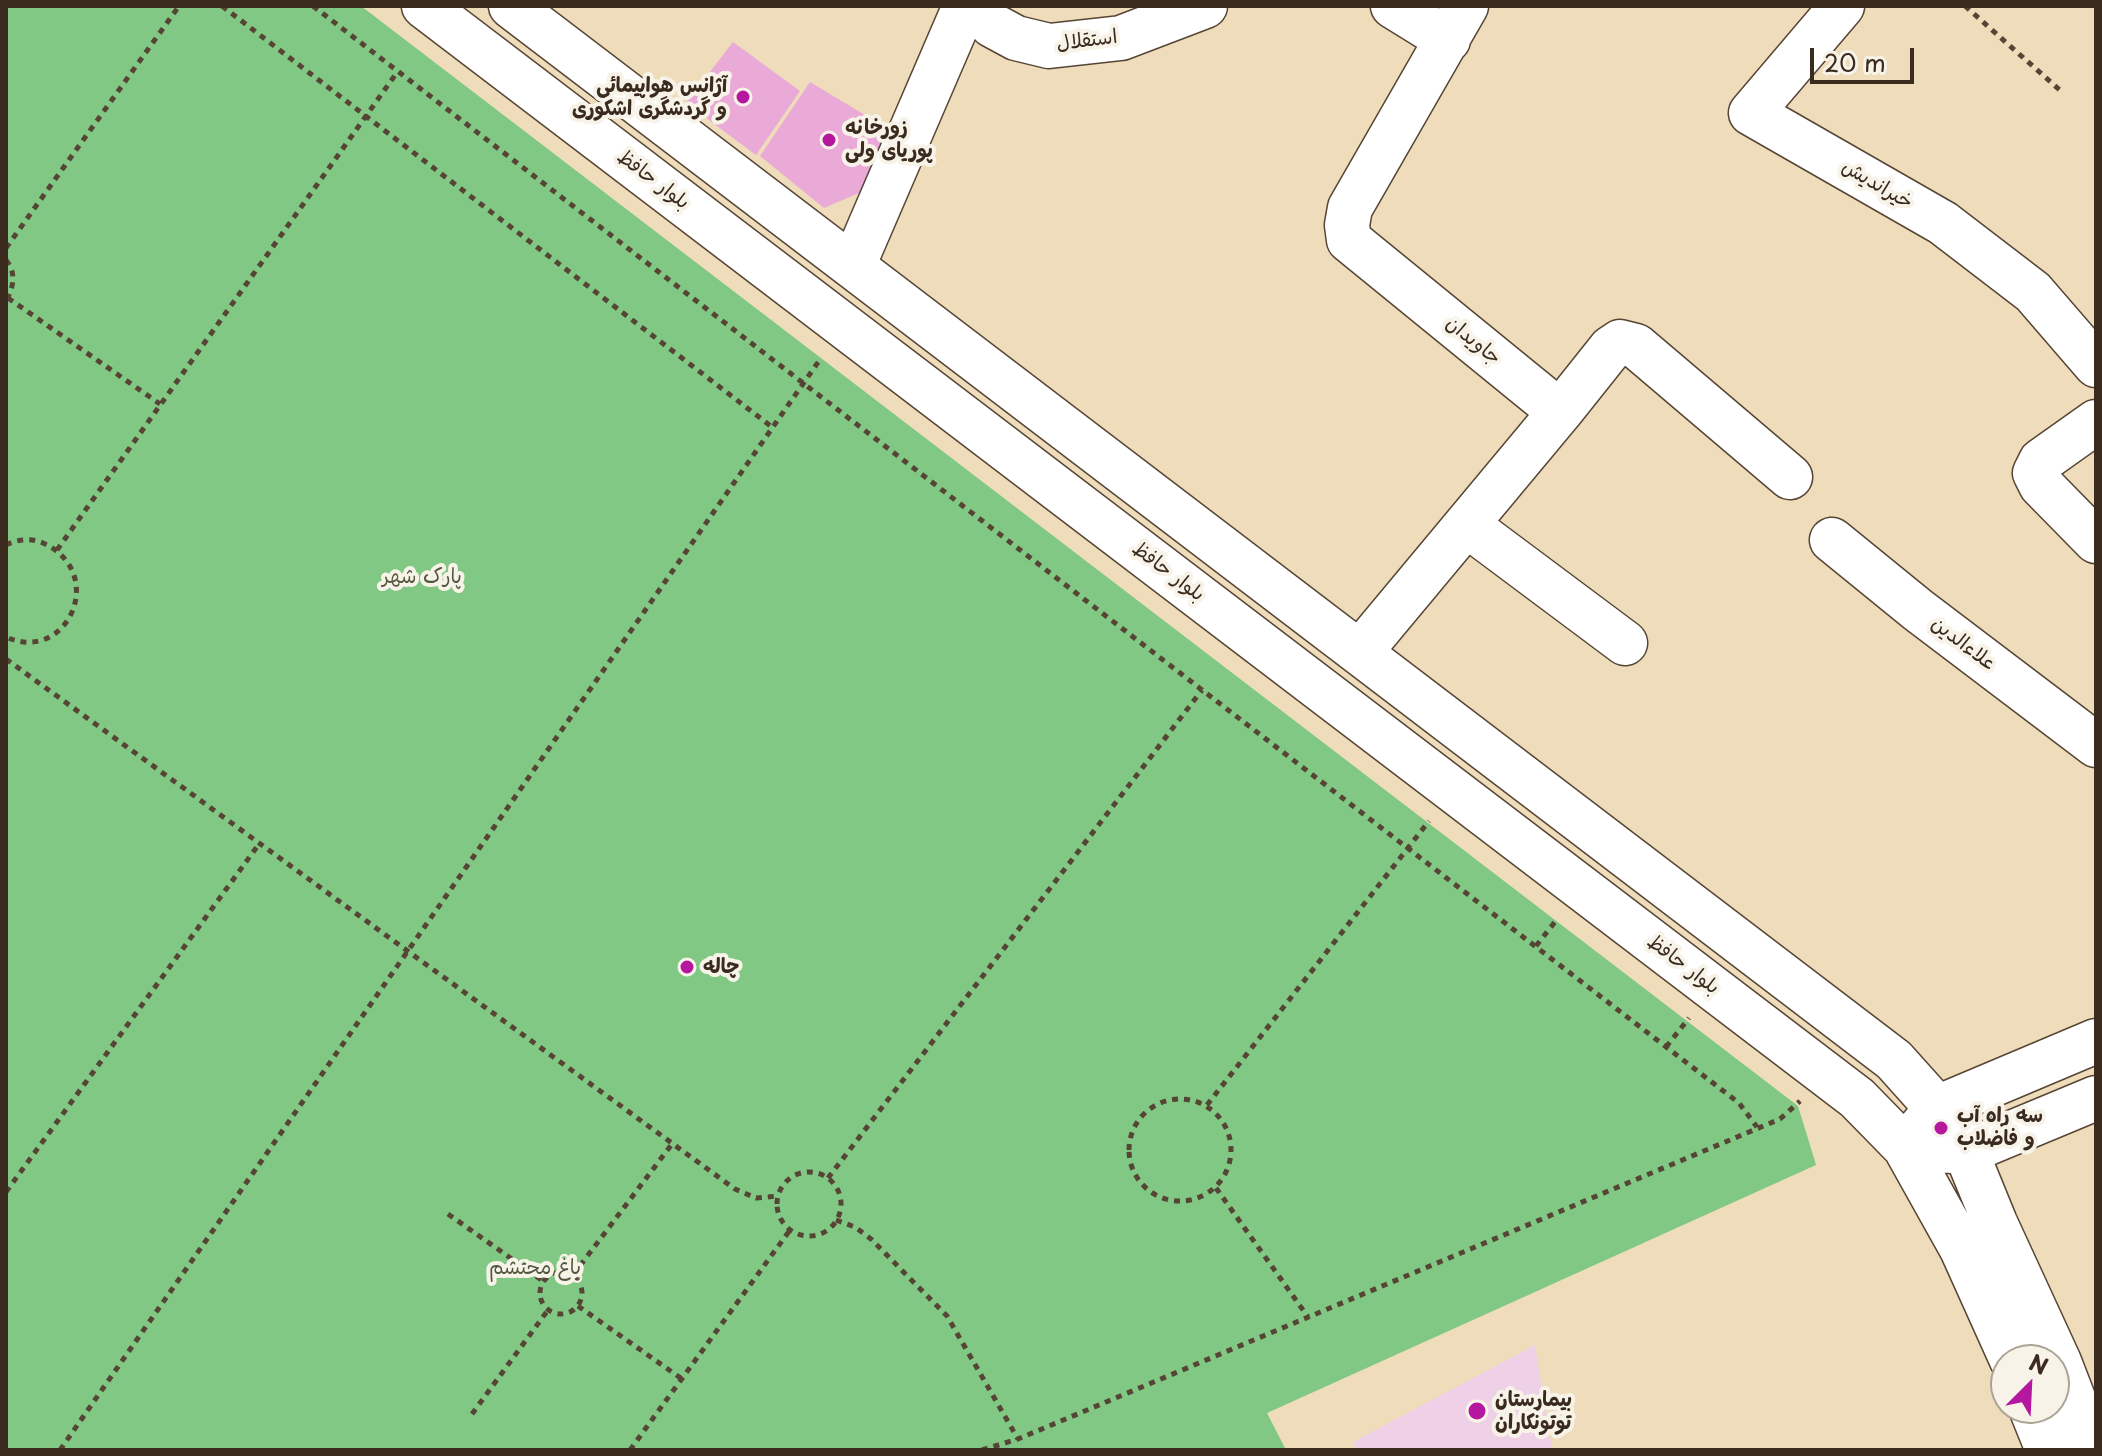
<!DOCTYPE html>
<html>
<head>
<meta charset="utf-8">
<style>
	body { margin:0 }
	#map { position:relative; width:2102px; height:1456px; overflow:hidden; background:#eedcba; font-family:"Playpen Sans",sans-serif }
	canvas { display:block }
	.frame { position:absolute; inset:0; border:8px solid #3b2a1e; pointer-events:none }
	.north { position:absolute; left:1990px; top:1344px; width:80px; height:80px; box-sizing:border-box; background:#f7f3e8; border:2px solid #aca397; border-radius:50%; rotate:24deg; font-size:22px; font-weight:700; line-height:32px; text-align:center; color:#3b2a1e }
	.north::after { content:''; display:block; margin:auto; width:28px; height:36px; background:#b5179e; clip-path:polygon(50% 0,100% 100%,50% 72%,0 100%) }
	.scale { position:absolute; left:1810px; top:48px; width:104px; height:36px; box-sizing:border-box; border:4px solid #3b2a1e; border-top:0; padding-left:10px; font-size:24px; line-height:28px; white-space:nowrap; color:#3b2a1e; -webkit-text-stroke:6px #f7f3e8; paint-order:stroke }
</style>
</head>
<body>
<div id="map">
<canvas width="2102" height="1456"></canvas>
<div class="frame"></div>
<div class="north">N</div>
<div class="scale">20 m</div>
</div>
<script>
const ctx = document.querySelector('canvas').getContext('2d');
ctx.lineJoin = 'round';
function fillPath(path, color) {
  ctx.fillStyle = color;
  ctx.fill(path, 'evenodd');
}
function stroke(path, color, width, dash) {
  ctx.strokeStyle = color;
  ctx.lineWidth = width;
  ctx.lineCap = dash ? 'butt' : 'round';
  ctx.setLineDash(dash || []);
  ctx.stroke(path);
}
function write(font, color, halo, rows, align = 'center') {
  ctx.font = font + ' "Playpen Sans","Playpen Sans Arabic",sans-serif';
  ctx.lineWidth = 8;
  ctx.setLineDash([]);
  ctx.textBaseline = 'middle';
  ctx.strokeStyle = halo;
  ctx.fillStyle = color;
  for (const [text, x, y, turn = 0] of rows) {
    ctx.save();
    ctx.translate(x, y);
    ctx.rotate((+turn || 0) * Math.PI / 180);
    ctx.textAlign = isNaN(turn) ? turn : align;
    if (halo) ctx.strokeText(text, 0, 0);
    ctx.fillText(text, 0, 0);
    ctx.restore();
  }
}
fillPath(new Path2D(`
	M 1535,1345 L 1552,1450 L 1356,1450 L 1353,1442 Z`), '#eed0e7');
fillPath(new Path2D(`
	M 6,6 L 361,6 L 1798,1106 L 1816,1165 L 1267,1413 L 1286,1450 L 6,1450 Z`), '#81c884');
fillPath(new Path2D(`
	M 733,42 L 800,91 L 756,155 L 686,103 Z
	M 810,82 L 890,130 L 884,150 L 859,193 L 824,208 L 760,156 Z`), '#eaaad8');
const minor = new Path2D(`
	M 977,6 L 992,25 L 1016,38 L 1049,46 L 1121,38 L 1205,6
	M 1393,6 L 1448,40
	M 1842,6 L 1751,113 L 1943,223 L 2033,292 L 2096,365
	M 853,266 L 965,6
	M 1560,412 L 1611,348 L 1620,342 L 1636,346 L 1790,477
	M 2096,422 L 2041,461 L 2035,473 L 2041,485 L 2096,541
	M 1467,525 L 1625,643
	M 1832,540 L 1918,610 L 2096,745
	M 1360,652 L 1560,412 L 1349,240 L 1347,225 L 1350,208 L 1466,6`);
const major = new Path2D(`
	M 424,6 L 1857,1098 L 1905,1147 L 1962,1249 L 2012,1360
	M 511,6 L 1894,1060 L 1937,1108 L 1966,1152 L 1995,1223 L 2059,1362 L 2093,1450
	M 1918,1131 L 1937,1108 L 2096,1041
	M 1939,1150 L 1966,1152 L 2096,1098
	M 2031,1408 L 2048,1450`);
stroke(minor, '#564535', 47);
stroke(major, '#564535', 47);
stroke(new Path2D(`
	M 222,6 L 772,427
	M 313,6 L 1739,1103 L 1757,1127
	M 1965,6 L 2062,92
	M 6,248 L 179,6
	M 6,260 C 16,272 14,286 7,299
	M 8,298 L 160,404
	M 6,545 C 17,539 32,538 43,543 C 109,573 67,665 6,637
	M 57,550 L 398,71
	M 6,659 L 735,1189 L 756,1198 L 778,1196
	M 1536,946 L 1558,918
	M 1666,1047 L 1689,1018
	M1129 1150a51 51 0 1 1 102 0a51 51 0 1 1-102 0Z
	M 1207,1105 L 1429,821
	M777 1204a32 32 0 1 1 64 0a32 32 0 1 1-64 0Z
	M 828,1178 L 1202,690
	M 1216,1188 L 1308,1317
	M 6,1192 L 259,844
	M 448,1214 L 543,1281
	M 836,1220 L 855,1227 L 871,1239 L 947,1316 L 1018,1439
	M540 1293a21 21 0 1 1 42 0a21 21 0 1 1-42 0Z
	M 573,1275 L 672,1144
	M 578,1306 L 682,1379
	M 472,1414 L 548,1310
	M 60,1450 L 821,358
	M 630,1450 L 790,1230
	M 982,1450 L 1018,1439 L 1780,1119 L 1800,1101`), '#564535', 5, [6, 6]);
stroke(minor, '#fff', 44);
stroke(major, '#fff', 44);
for (const [x, y, r, color] of [
	[743,97,8,"#b5179e"],
	[829,140,8,"#b5179e"],
	[687,967,8,"#b5179e"],
	[1941,1128,8,"#b5179e"],
	[1477,1411,10,"#b5179e"]
]) {
  const dot = new Path2D();
  dot.arc(x, y, r, 0, 2 * Math.PI);
  ctx.fillStyle = color;
  ctx.fill(dot);
  stroke(dot, '#f7f3e8', 3);
}
write('20px', '#3b2a1e', '#f7f3e8', [
	["استقلال",1087,41,-7],
	["بلوار حافظ",653,180,37],
	["خیراندیش",1877,185,30],
	["جاویدان",1473,341,39],
	["بلوار حافظ",1168,572,37],
	["علاءالدین",1963,644,37],
	["بلوار حافظ",1683,965,37]
]);
write('bold 20px', '#3b2a1e', '#f7f3e8', [
	["آژانس هواپیمائی",727,86,"right"],
	["و گردشگری اشکوری",727,109,"right"],
	["زورخانه",845,128],
	["پوریای ولی",845,151],
	["چاله",703,967],
	["سه راه آب",1957,1116],
	["و فاضلاب",1957,1139],
	["بیمارستان",1495,1400],
	["توتونکاران",1495,1423]
], 'left');
write('20px', '#50593d', '#f7f3e8', [
	["پارک شهر",422,577],
	["باغ محتشم",535,1268]
]);
</script>
</body>
</html>
